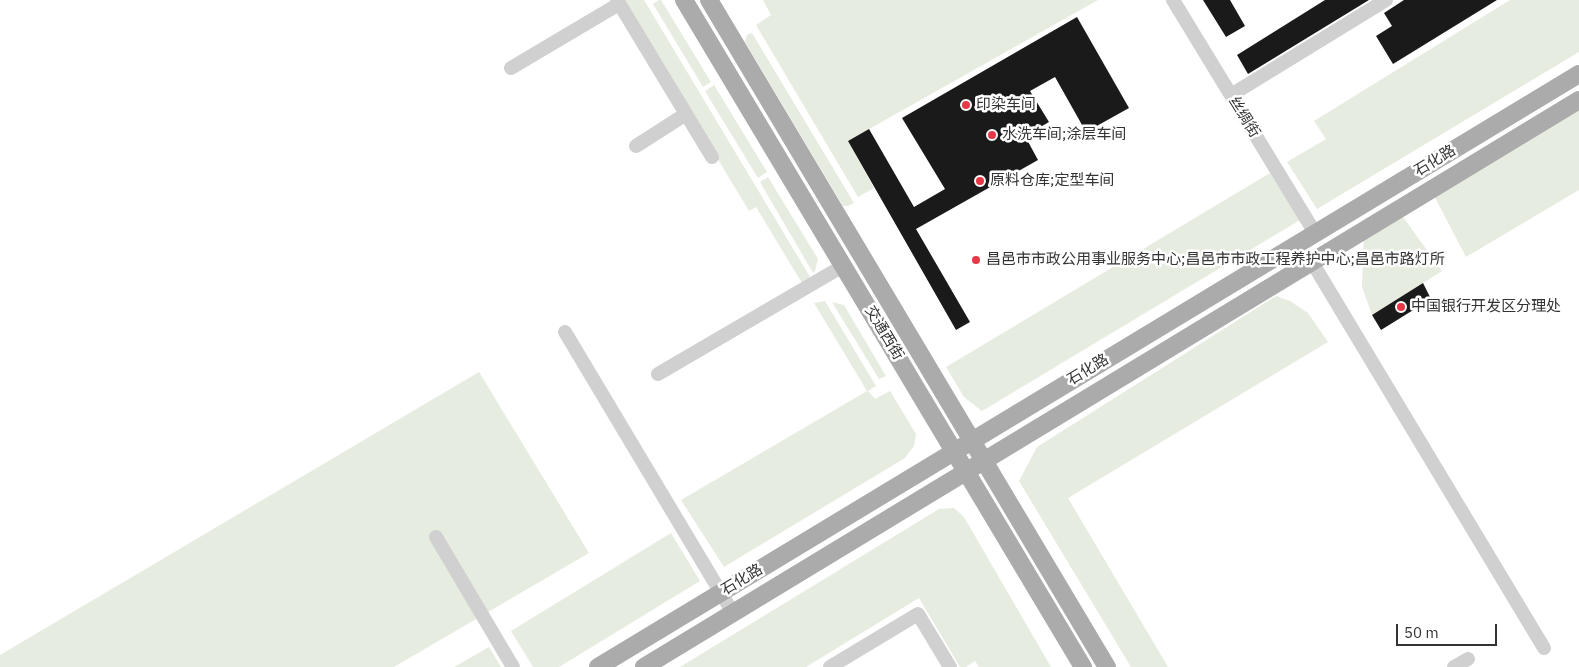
<!DOCTYPE html>
<html>
<head>
<meta charset="utf-8">
<style>
	body { margin:0 }
	#map { position:relative; width:1579px; height:667px; overflow:hidden; background:#fff; font-family:"IBM Plex Sans",sans-serif }
	canvas { display:block }
	.scale { position:absolute; left:1396px; top:624px; width:101px; height:22px; box-sizing:border-box; border:2px solid #333; border-top:0; padding-left:6px; font-size:15px; line-height:18px; white-space:nowrap; color:#333; -webkit-text-stroke:4px #fff; paint-order:stroke }
</style>
</head>
<body>
<div id="map">
<canvas width="1579" height="667"></canvas>
<div class="scale">50 m</div>
</div>
<script>
const ctx = document.querySelector('canvas').getContext('2d');
ctx.lineJoin = 'round';
function fillPath(path, color) {
  ctx.fillStyle = color;
  ctx.fill(path, 'evenodd');
}
function stroke(path, color, width, dash) {
  ctx.strokeStyle = color;
  ctx.lineWidth = width;
  ctx.lineCap = dash ? 'butt' : 'round';
  ctx.setLineDash(dash || []);
  ctx.stroke(path);
}
function write(font, color, halo, rows, align = 'center') {
  ctx.font = font + ' "IBM Plex Sans","Noto Sans SC",sans-serif';
  ctx.lineWidth = 5;
  ctx.setLineDash([]);
  ctx.textBaseline = 'middle';
  ctx.strokeStyle = halo;
  ctx.fillStyle = color;
  for (const [text, x, y, turn = 0] of rows) {
    ctx.save();
    ctx.translate(x, y);
    ctx.rotate((+turn || 0) * Math.PI / 180);
    ctx.textAlign = isNaN(turn) ? turn : align;
    if (halo) ctx.strokeText(text, 0, 0);
    ctx.fillText(text, 0, 0);
    ctx.restore();
  }
}
fillPath(new Path2D(`
	M 622,0 L 644,0 L 810,277 L 802,283 L 756,207 L 749,211 Z
	M 659,0 L 661,0 L 711,82 L 703,87 L 653,4 Z
	M 763,0 L 1098,0 L 848,141 L 874,188 L 858,197 L 756,25 L 771,15 Z
	M 1510,0 L 1579,0 L 1579,52 L 1317,209 L 1287,162 L 1326,139 L 1314,121 Z
	M 752,33 L 854,203 L 848,206 L 843,206 L 745,42 L 747,35 Z
	M 714,85 L 767,172 L 758,178 L 705,91 Z
	M 1579,104 L 1579,190 L 1466,257 L 1431,190 Z
	M 1270,173 L 1300,220 L 982,411 L 964,397 L 946,367 Z
	M 768,177 L 818,259 L 815,271 L 813,273 L 760,182 Z
	M 1398,210 L 1442,271 L 1372,315 L 1362,287 L 1364,231 Z
	M 1276,296 L 1290,301 L 1308,313 L 1328,342 L 1068,498 L 1168,667 L 1131,667 L 1019,481 L 1037,447 Z
	M 825,301 L 876,386 L 868,391 L 875,399 L 890,391 L 916,434 L 914,446 L 905,458 L 724,567 L 681,500 L 867,391 L 814,303 Z
	M 832,302 L 844,305 L 886,376 L 879,379 Z
	M 479,372 L 589,553 L 394,667 L 0,667 L 0,655 Z
	M 954,508 L 964,517 L 1051,667 L 979,667 L 975,661 L 966,667 L 960,667 L 919,598 L 806,667 L 680,667 L 939,509 Z
	M 671,533 L 700,581 L 559,667 L 533,667 L 511,631 Z
	M 489,647 L 501,667 L 454,667 Z`), '#e6ecdf');
fillPath(new Path2D(`
	M 1203,0 L 1230,0 L 1245,26 L 1226,37 Z
	M 1325,0 L 1369,0 L 1248,74 L 1237,55 Z
	M 1404,0 L 1497,0 L 1393,64 L 1376,36 L 1392,26 L 1384,13 Z
	M 1077,17 L 1129,108 L 1086,132 L 1055,77 L 1030,91 L 1049,122 L 1025,136 L 1038,160 L 916,229 L 970,322 L 956,330 L 848,141 L 869,129 L 914,207 L 945,189 L 902,118 Z
	M 1423,283 L 1431,299 L 1381,330 L 1372,315 Z`), '#1a1a1a');
stroke(new Path2D(`
	M 617,0 L 712,157
	M 1173,0 L 1315,233
	M 511,68 L 619,4
	M 1231,95 L 1386,0
	M 636,146 L 686,114
	M 1312,262 L 1544,648
	M 565,332 L 733,613
	M 658,374 L 843,266
	M 436,537 L 513,667
	M 830,667 L 918,614 L 950,667
	M 1454,667 L 1468,659`), '#d0d0d0', 14);
stroke(new Path2D(`
	M 684,0 L 1083,667
	M 709,0 L 1107,667
	M 598,667 L 1579,74
	M 644,667 L 1579,100`), '#ababab', 18);
for (const [x, y, r, color] of [
	[966,105,5,"#e63946"],
	[992,135,5,"#e63946"],
	[980,181,5,"#e63946"],
	[976,260,5,"#e63946"],
	[1401,307,5,"#e63946"]
]) {
  const dot = new Path2D();
  dot.arc(x, y, r, 0, 2 * Math.PI);
  ctx.fillStyle = color;
  ctx.fill(dot);
  stroke(dot, '#fff', 2);
}
write('15px', '#333', '#fff', [
	["印染车间",976,105],
	["水洗车间;涂层车间",1002,135],
	["原料仓库;定型车间",990,181],
	["昌邑市市政公用事业服务中心;昌邑市市政工程养护中心;昌邑市路灯所",986,260],
	["中国银行开发区分理处",1411,307]
], 'left');
write('15px', '#333', '#fff', [
	["丝绸街",1244,117,58],
	["石化路",1435,161,-31],
	["交通西街",884,333,59],
	["石化路",1088,370,-31],
	["石化路",742,580,-31]
]);
</script>
</body>
</html>
